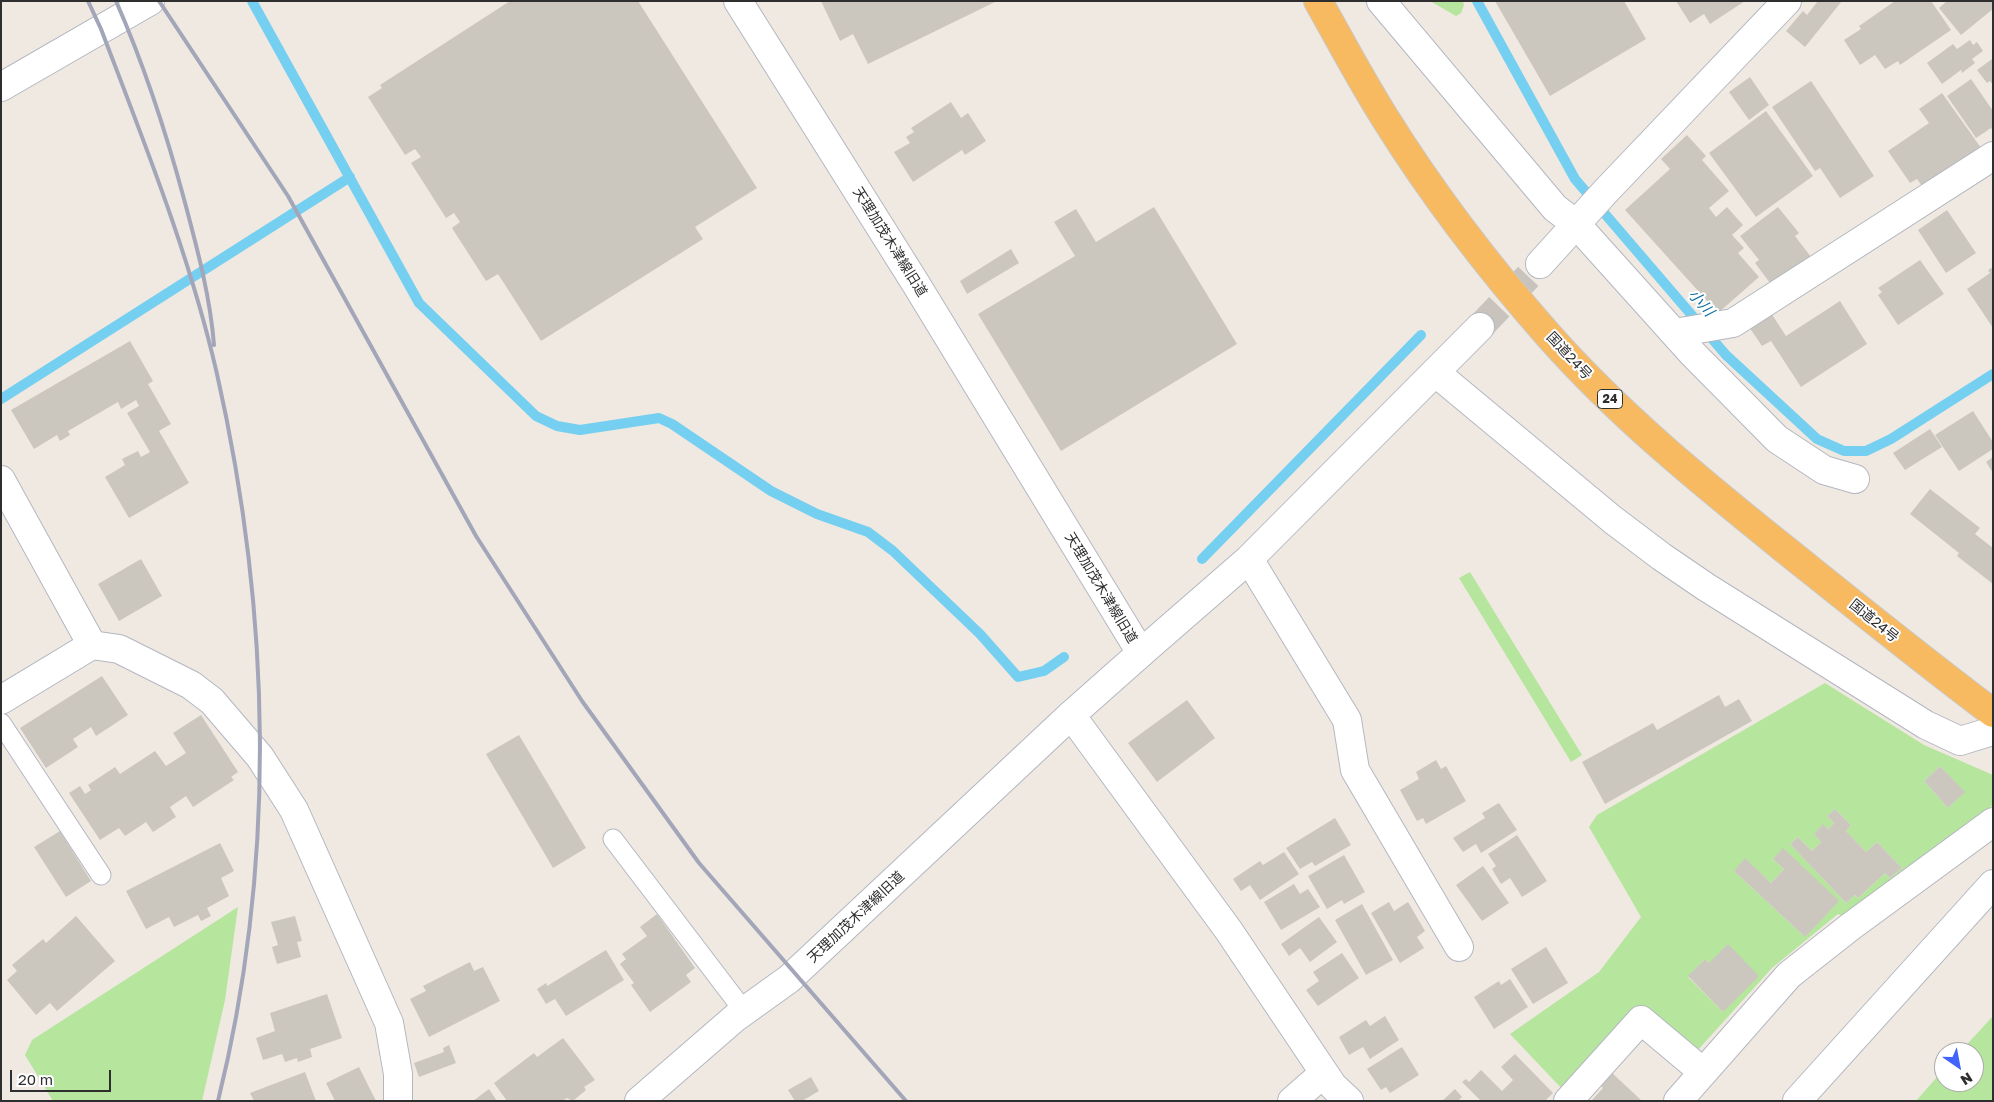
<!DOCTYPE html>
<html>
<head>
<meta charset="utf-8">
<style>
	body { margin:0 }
	#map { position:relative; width:1994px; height:1102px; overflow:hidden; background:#efe9e1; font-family:"Golos Text",sans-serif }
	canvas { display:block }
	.frame { position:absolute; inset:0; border:2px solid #2e2e2e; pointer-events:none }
	.north { position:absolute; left:1934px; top:1042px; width:50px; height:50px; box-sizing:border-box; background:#fff; border:1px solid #ababab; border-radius:50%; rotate:147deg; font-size:14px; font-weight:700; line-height:20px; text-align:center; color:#2e2e2e }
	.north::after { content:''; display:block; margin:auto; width:18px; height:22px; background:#4264fb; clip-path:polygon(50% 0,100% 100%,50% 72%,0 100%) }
	.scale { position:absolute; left:10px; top:1070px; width:101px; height:22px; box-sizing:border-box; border:2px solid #2e2e2e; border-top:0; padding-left:6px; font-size:15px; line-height:18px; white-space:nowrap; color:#2e2e2e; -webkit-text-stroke:4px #fff; paint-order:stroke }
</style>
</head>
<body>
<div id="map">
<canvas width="1994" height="1102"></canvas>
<div class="frame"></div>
<div class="north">N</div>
<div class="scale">20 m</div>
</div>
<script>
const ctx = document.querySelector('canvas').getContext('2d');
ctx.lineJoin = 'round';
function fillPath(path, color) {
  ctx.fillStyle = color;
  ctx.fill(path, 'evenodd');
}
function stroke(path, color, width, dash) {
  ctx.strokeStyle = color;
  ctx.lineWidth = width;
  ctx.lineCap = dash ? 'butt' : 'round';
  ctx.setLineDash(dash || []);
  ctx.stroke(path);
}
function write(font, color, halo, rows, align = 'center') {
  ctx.font = font + ' "Golos Text","Noto Sans JP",sans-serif';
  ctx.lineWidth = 4;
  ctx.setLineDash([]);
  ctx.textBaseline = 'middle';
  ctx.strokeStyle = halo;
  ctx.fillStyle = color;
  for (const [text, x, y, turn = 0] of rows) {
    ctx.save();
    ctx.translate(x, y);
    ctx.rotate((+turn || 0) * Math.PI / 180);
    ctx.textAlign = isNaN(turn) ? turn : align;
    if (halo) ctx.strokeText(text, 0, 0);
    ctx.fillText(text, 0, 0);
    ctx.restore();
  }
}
fillPath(new Path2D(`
	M 1430,1 L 1463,1 L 1464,5 L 1461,13 L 1456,16 Z
	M 1470,572 L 1582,755 L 1571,762 L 1459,578 Z
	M 1825,683 L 1924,745 L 1993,775 L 1993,805 L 1846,918 L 1838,914 L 1772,968 L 1697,1051 L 1640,1006 L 1564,1091 L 1510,1034 L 1599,972 L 1641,917 L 1589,827 L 1597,815 ZM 1940,766 L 1964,792 L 1948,808 L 1924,781 ZM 1835,809 L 1851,825 L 1846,831 L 1866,852 L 1877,842 L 1902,868 L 1890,878 L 1885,873 L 1858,898 L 1855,895 L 1846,903 L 1790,844 L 1798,837 L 1812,851 L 1821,842 L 1814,834 L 1823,825 L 1828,829 L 1834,823 L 1827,816 ZM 1783,849 L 1805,937 L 1734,871 L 1745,859 L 1771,883 L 1784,869 L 1773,859 ZM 1705,959 L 1709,963 L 1723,1012 L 1688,977 Z
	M 238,907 L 225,1000 L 202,1101 L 53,1101 L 25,1055 L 32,1040 Z
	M 1993,1016 L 1993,1101 L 1916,1101 L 1944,1069 L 1944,1082 L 1974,1082 L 1974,1052 L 1960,1052 Z`), '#b6e59e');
stroke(new Path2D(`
	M 252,1 L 419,303 L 536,416 L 557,426 L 580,430 L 659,418 L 672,424 L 771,491 L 817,514 L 868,532 L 893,551 L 980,634 L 1018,677 L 1044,671 L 1064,657
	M 1477,1 L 1575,179 L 1726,355 L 1817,439 L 1844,451 L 1866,451 L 1891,439 L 1993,374
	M 1,399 L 350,177
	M 1202,559 L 1421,335`), '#75cff0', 10);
fillPath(new Path2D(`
	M 510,1 L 638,1 L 757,188 L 695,227 L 703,239 L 541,341 L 498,274 L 486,281 L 452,228 L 460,222 L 454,213 L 446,218 L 411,163 L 421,157 L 415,149 L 405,155 L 368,97 L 382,88 L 380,85 Z
	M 821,1 L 997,1 L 868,64 L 853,34 L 840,41 Z
	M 1495,1 L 1624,1 L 1646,39 L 1550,96 Z
	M 1676,1 L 1745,1 L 1710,24 L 1704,14 L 1690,23 Z
	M 1818,1 L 1842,1 L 1805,47 L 1786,31 L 1803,11 L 1807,15 Z
	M 1895,1 L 1931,1 L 1951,30 L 1900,65 L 1898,61 L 1885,69 L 1875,55 L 1860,65 L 1844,40 L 1861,29 L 1859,26 Z
	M 1947,1 L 1993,1 L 1993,9 L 1961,35 L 1939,8 Z
	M 1970,40 L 1973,45 L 1977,42 L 1983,51 L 1972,59 L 1975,63 L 1962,73 L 1961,70 L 1942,84 L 1927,63 L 1953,44 L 1957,49 Z
	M 1992,59 L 1993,61 L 1993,85 L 1990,81 L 1987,83 L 1977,70 Z
	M 1750,77 L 1769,105 L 1749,120 L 1729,92 Z
	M 1971,79 L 1993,111 L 1993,131 L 1991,128 L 1976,138 L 1947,96 Z
	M 1811,81 L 1874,176 L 1840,198 L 1820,168 L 1815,171 L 1772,107 Z
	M 1942,93 L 1984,152 L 1940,183 L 1935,176 L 1922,186 L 1917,179 L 1910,183 L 1888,151 L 1929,123 L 1919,109 Z
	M 951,102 L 961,118 L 968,113 L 986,141 L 965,155 L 962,150 L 913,182 L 894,152 L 910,143 L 906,137 L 914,132 L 911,128 Z
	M 1766,111 L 1813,176 L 1756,217 L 1709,153 Z
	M 1687,135 L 1706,156 L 1702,160 L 1729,191 L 1709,208 L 1716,217 L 1727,207 L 1743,225 L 1732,235 L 1744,248 L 1738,253 L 1759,277 L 1718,313 L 1625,210 L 1670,169 L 1661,159 Z
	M 1154,207 L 1237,344 L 1061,451 L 978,314 L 1075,256 L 1054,222 L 1076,209 L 1096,242 Z
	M 1778,207 L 1799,233 L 1795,236 L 1811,257 L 1773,287 L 1755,263 L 1759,260 L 1740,236 Z
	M 1947,210 L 1976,253 L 1946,273 L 1918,230 Z
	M 1011,249 L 1019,263 L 967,294 L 960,281 Z
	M 1920,260 L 1944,294 L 1898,325 L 1878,295 L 1882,292 L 1878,288 Z
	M 1993,267 L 1993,328 L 1967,289 L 1990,273 L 1988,270 Z
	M 1840,301 L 1867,344 L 1801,387 L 1771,341 L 1762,346 L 1747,324 L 1769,310 L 1786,336 Z
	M 130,341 L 153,381 L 148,384 L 171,424 L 159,431 L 189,483 L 129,518 L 105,477 L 125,465 L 122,459 L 138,451 L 141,457 L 150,452 L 127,413 L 139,406 L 136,400 L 121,409 L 118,402 L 68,431 L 70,435 L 60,441 L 57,435 L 34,449 L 11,410 Z
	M 1973,411 L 1993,442 L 1993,449 L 1959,471 L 1935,435 Z
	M 1930,429 L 1942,447 L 1905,470 L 1893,453 Z
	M 1993,457 L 1993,473 L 1986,462 Z
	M 1930,489 L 1980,528 L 1975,534 L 1993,548 L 1993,584 L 1957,556 L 1959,553 L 1910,514 Z
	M 141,559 L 162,596 L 119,621 L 98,584 Z
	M 102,676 L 128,715 L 96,736 L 91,727 L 73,739 L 78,747 L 46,768 L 20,728 Z
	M 1719,695 L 1725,707 L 1739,699 L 1752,721 L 1605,804 L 1582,762 L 1653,723 L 1657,730 Z
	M 1187,700 L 1215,738 L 1157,782 L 1128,743 Z
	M 201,715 L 238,772 L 231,777 L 234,780 L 193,807 L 186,796 L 170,807 L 176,817 L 153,832 L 146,822 L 125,836 L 119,828 L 100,840 L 69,793 L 80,786 L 85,794 L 91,790 L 88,785 L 115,767 L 120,774 L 155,751 L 166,766 L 186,753 L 173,733 Z
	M 519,735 L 586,848 L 553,868 L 486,754 Z
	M 1436,760 L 1441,769 L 1446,766 L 1466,801 L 1426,824 L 1423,818 L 1417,821 L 1400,790 L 1419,779 L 1416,772 Z
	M 1940,766 L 1965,792 L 1948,808 L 1924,781 Z
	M 1499,803 L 1517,830 L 1481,853 L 1476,844 L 1463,852 L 1453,838 L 1485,818 L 1482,813 Z
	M 1835,809 L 1851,825 L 1846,831 L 1866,852 L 1877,842 L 1902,868 L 1890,878 L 1885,873 L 1858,898 L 1855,895 L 1846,903 L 1790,844 L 1798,837 L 1812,851 L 1821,842 L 1814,834 L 1823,824 L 1828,829 L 1834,823 L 1827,816 Z
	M 1335,818 L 1351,845 L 1315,866 L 1312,862 L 1300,869 L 1286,848 Z
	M 60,831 L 91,881 L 66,897 L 34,847 Z
	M 1517,835 L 1547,881 L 1522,897 L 1510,878 L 1501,884 L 1492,869 L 1496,866 L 1488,854 Z
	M 220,843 L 234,871 L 221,878 L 229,896 L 207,908 L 211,916 L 201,921 L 198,915 L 174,927 L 169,917 L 146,929 L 126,891 Z
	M 1783,848 L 1839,901 L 1805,937 L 1734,871 L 1745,858 L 1771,883 L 1784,869 L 1773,859 Z
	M 1284,852 L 1299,874 L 1260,900 L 1250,885 L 1241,891 L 1233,879 L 1260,861 L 1263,865 Z
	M 1344,855 L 1365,892 L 1344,904 L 1342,900 L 1327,909 L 1308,876 Z
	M 1483,866 L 1509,903 L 1482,921 L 1456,885 Z
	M 1294,884 L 1300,894 L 1308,889 L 1320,907 L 1281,930 L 1264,902 Z
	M 1389,902 L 1394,911 L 1408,902 L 1425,931 L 1417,937 L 1424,948 L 1400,963 L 1371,913 Z
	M 1362,904 L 1393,960 L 1366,975 L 1335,920 Z
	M 657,914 L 695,968 L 686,975 L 691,982 L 650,1012 L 631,985 L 634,983 L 620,964 L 626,959 L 622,954 L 647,936 L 640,927 Z
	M 76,916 L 115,961 L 57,1011 L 50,1003 L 36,1015 L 7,980 L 17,971 L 12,965 L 43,939 L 46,943 Z
	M 295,916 L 302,941 L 297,942 L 301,957 L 277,964 L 272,947 L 278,945 L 271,922 Z
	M 1319,917 L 1337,942 L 1310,962 L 1300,948 L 1289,956 L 1281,944 Z
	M 1728,944 L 1759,976 L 1723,1012 L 1688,976 L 1705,959 L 1709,963 Z
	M 1546,947 L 1568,983 L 1533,1004 L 1511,969 Z
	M 606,950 L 624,980 L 566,1016 L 555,999 L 546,1004 L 537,989 L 546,983 L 547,986 Z
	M 1342,953 L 1359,978 L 1318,1006 L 1306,990 L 1319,981 L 1313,972 Z
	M 470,962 L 474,971 L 483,967 L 500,1001 L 429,1037 L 410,999 L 426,991 L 423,986 Z
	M 1510,979 L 1528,1007 L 1494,1029 L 1474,997 L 1499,981 L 1501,985 Z
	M 327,994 L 342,1038 L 310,1049 L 312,1057 L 298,1062 L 297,1058 L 285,1062 L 282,1054 L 263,1060 L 256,1038 L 275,1031 L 270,1013 Z
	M 1385,1016 L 1399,1040 L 1370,1059 L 1363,1047 L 1349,1055 L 1339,1037 L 1366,1020 L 1370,1026 Z
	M 563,1038 L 595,1080 L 584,1087 L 586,1090 L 573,1101 L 567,1098 L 562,1101 L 507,1101 L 494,1083 L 534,1053 L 537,1057 Z
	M 449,1045 L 456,1063 L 419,1077 L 414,1063 L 444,1052 L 443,1048 Z
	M 1402,1047 L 1419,1075 L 1390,1093 L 1386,1087 L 1381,1090 L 1367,1069 Z
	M 1515,1054 L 1553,1093 L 1545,1101 L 1481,1101 L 1462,1082 L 1466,1079 L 1469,1082 L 1481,1070 L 1502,1091 L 1513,1080 L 1501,1067 Z
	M 359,1067 L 376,1101 L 335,1101 L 326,1083 Z
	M 305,1072 L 316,1101 L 254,1101 L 250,1093 Z
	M 1611,1072 L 1642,1101 L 1591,1101 L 1603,1088 L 1599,1084 Z
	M 811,1077 L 819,1091 L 802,1101 L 795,1101 L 788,1090 Z
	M 489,1089 L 497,1101 L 473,1101 Z
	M 1455,1089 L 1462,1097 L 1458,1101 L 1442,1101 Z`), '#cbc7bf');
stroke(new Path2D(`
	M 1480,327 L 1540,264`), '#c8c4bd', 28, [28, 14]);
const service = new Path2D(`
	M 1,723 L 101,875
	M 613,839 L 744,1011`);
const minor = new Path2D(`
	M 1381,1 L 1555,208 L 1576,224 L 1692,353 L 1777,439 L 1824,470 L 1855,479
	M 1,87 L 150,1
	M 1540,264 L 1605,192 L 1787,1
	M 1675,333 L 1733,323 L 1993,156
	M 1436,373 L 1613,520 L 1662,557 L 1706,587 L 1926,725 L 1960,741 L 1993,731
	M 1,480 L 92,645
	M 1249,559 L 1347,720 L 1355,770 L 1459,947
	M 1141,653 L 1249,559 L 1480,327
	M 1,700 L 92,645 L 119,649 L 191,685 L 212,701 L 260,757 L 294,810 L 389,1023 L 398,1074 L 398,1101
	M 1071,715 L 1229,931 L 1333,1086 L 1349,1101
	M 1292,1101 L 1324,1073
	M 1568,1101 L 1641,1020 L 1703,1072
	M 1678,1101 L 1789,975 L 1850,927 L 1993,822
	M 1797,1101 L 1993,884`);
const tertiary = new Path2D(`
	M 639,1101 L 736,1017 L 789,979 L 1071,715 L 1141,653 L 916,284 L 738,1`);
const trunk = new Path2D(`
	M 1318,1 C 1340,40 1361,80 1385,118 C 1433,195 1489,268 1549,336 C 1619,415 1700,481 1782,547 C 1852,603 1921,659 1993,713`);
stroke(service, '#b4b7c1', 21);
stroke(minor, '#b4b7c1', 30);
stroke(tertiary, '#b4b7c1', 30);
stroke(trunk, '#c9c9c9', 30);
stroke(service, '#fff', 19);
stroke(minor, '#fff', 28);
stroke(tertiary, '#fff', 28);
stroke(trunk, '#f8ba60', 28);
stroke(new Path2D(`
	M 88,1 L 101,29 C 144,142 190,256 217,374 C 271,613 277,862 218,1101
	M 116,1 C 144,65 166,132 184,199 C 197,248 210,295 214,345
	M 159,1 L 288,196 L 476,536 L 582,701 L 699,863 L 906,1101`), '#a3a6b8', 4);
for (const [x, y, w] of [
	[1610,399,25]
]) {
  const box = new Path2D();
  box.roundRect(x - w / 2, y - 9.5, w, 19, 4);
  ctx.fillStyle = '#fff';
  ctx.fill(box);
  stroke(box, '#2e2e2e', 1);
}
write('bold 12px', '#2e2e2e', null, [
	["24",1610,399]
]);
write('14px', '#2e2e2e', '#fff', [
	["天理加茂木津線旧道",890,242,58],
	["国道24号",1569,356,47],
	["天理加茂木津線旧道",1101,588,59],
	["国道24号",1874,621,39],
	["天理加茂木津線旧道",856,917,-43]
]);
write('italic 15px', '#0d6fa3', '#fff', [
	["小川",1701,303,49]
]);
</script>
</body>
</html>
